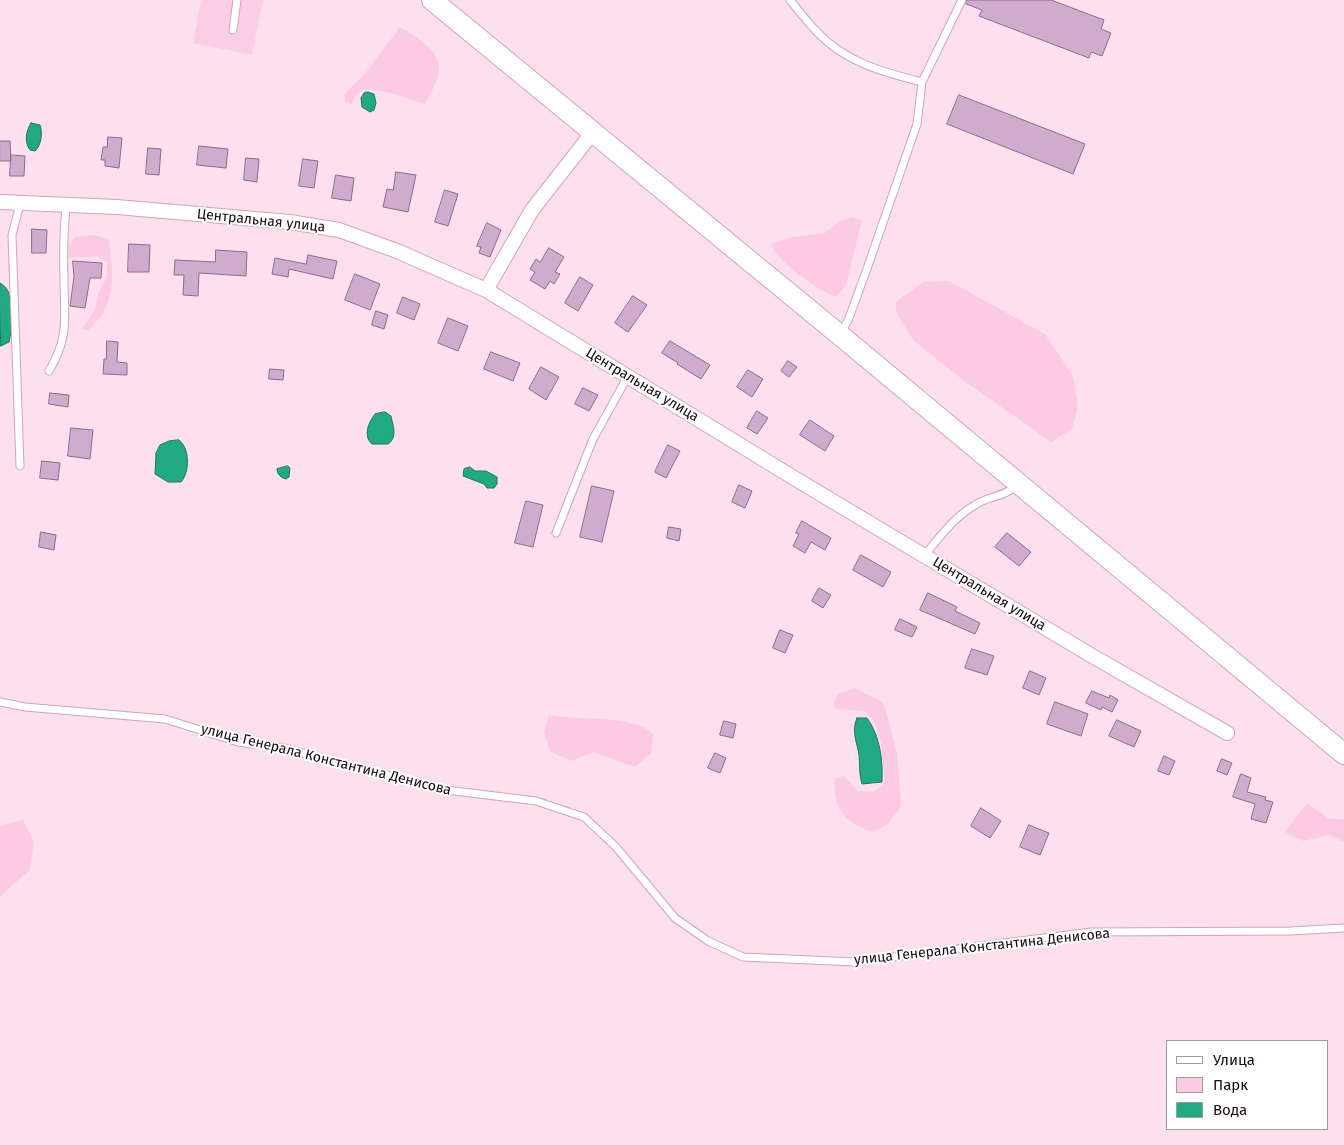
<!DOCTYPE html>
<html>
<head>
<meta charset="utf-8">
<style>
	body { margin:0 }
	#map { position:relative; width:1344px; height:1145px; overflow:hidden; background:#fddfed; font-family:"Fira Sans",sans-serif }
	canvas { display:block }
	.legend { position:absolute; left:1166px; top:1040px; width:162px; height:90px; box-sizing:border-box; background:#fff; border:1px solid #a29c9f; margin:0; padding:6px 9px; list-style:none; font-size:15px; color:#16070f }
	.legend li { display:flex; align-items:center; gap:10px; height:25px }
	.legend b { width:25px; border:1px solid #a29c9f }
</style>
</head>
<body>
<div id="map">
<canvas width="1344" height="1145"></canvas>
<ul class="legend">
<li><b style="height:6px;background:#fff"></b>Улица</li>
<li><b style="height:14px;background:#fdcae3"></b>Парк</li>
<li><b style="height:14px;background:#21a982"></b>Вода</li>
</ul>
</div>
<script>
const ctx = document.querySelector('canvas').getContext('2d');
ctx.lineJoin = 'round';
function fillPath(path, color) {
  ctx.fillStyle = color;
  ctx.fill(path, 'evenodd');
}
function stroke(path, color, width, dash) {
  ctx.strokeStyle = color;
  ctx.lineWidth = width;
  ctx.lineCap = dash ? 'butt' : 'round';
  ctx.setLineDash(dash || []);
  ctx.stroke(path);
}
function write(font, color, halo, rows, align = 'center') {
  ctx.font = font + ' "Fira Sans",sans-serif';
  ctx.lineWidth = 4;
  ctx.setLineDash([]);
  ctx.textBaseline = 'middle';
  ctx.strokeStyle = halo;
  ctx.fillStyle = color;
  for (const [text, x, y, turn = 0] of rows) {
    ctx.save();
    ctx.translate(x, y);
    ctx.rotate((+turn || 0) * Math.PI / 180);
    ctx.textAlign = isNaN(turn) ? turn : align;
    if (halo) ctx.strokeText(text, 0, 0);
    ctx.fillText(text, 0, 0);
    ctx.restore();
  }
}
fillPath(new Path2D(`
	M 201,0 L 263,0 L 252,55 L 193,43 Z`), '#fbcee4');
fillPath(new Path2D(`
	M 400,27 C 416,37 440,49 439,72 C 438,82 429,95 425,104 C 411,100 374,85 361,91 C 355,94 354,98 352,104 L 345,102 L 345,94 L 367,71 Z
	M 851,217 L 862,220 L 846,285 L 836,297 C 820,292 787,267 777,254 C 774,251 773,247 771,244 L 793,237 L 825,233 L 839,222 Z
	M 96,235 L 109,240 C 112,264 116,291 103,313 C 99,319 93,325 88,331 L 82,328 L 95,310 L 99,291 L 107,277 L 107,262 L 97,256 L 69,258 L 68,247 L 75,237 Z
	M 949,281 L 1045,334 L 1073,376 L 1078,407 L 1072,429 L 1051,442 L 963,380 L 913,340 L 897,313 L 895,303 L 923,282 Z
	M 854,688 L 877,699 L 884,704 L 897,753 L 901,806 L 888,824 L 873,832 C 843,823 835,809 834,779 L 844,776 L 858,791 L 873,792 L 885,784 L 881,743 L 874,721 L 864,711 L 836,709 L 834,703 L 838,694 Z
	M 549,715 C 577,721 634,714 653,734 L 651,753 L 635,767 L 594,752 L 571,761 L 550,751 L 544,732 Z
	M 1307,803 L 1329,819 L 1344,819 L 1344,842 L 1329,835 L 1303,841 L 1285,832 Z
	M 23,820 L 34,842 L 30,870 L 0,896 L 0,826 Z`), '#fdcae3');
const water = new Path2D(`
	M 368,92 L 374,94 L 376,103 L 374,110 L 370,112 L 362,107 L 361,98 L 364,93 Z
	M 31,123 L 40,125 C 43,133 41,146 35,151 L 30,150 C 24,142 26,131 31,123 Z
	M 0,283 C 3,285 6,287 8,291 C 12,301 12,332 9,342 L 1,346 Z
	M 385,412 L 391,416 C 393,426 398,437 388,444 L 372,444 C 363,436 368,423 375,414 Z
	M 179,440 C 190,448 190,472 181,482 L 168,482 L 155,474 L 156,453 L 160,445 L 169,441 Z
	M 288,466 L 290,468 L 289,477 L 286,479 C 281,478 277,474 277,469 Z
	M 470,467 L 475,471 L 486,471 L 497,477 L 497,484 L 494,488 L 487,488 L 484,484 L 463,476 L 464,469 Z
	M 857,718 L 867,718 C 880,736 883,760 882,782 L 862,784 C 859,774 860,765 859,755 C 857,742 851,731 857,718 Z`);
fillPath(water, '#21a982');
stroke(water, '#1e7860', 1);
const building = new Path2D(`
	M 967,0 L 1051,0 L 1104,20 L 1101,29 L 1111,33 L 1102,56 L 1091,52 L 1089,58 L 979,16 L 982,10 L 966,4 Z
	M 959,95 L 1085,144 L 1073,174 L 947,124 Z
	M 108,137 L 122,138 L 119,168 L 105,166 L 105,160 L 101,160 L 103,147 L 107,147 Z
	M 0,141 L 10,141 L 11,161 L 0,161 Z
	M 199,146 L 228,149 L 226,168 L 197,165 Z
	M 148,148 L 161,149 L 159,175 L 146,174 Z
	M 11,155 L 25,156 L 24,176 L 10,176 Z
	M 246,158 L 259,159 L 257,182 L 244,180 Z
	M 303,159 L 318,161 L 314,188 L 299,186 Z
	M 396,172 L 416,175 L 408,212 L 383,207 L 387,189 L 393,190 Z
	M 336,175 L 354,178 L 351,201 L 332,198 Z
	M 445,190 L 458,194 L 448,226 L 435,222 Z
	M 487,223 L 501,230 L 490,257 L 479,253 L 481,247 L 477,246 Z
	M 32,229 L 47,230 L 46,253 L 32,253 Z
	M 129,244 L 150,245 L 149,272 L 128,272 Z
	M 549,248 L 564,257 L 555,272 L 560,274 L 554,284 L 550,281 L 545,289 L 530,280 L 535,272 L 530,269 L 536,259 L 540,262 Z
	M 216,250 L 247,252 L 246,276 L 199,273 L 198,296 L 183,295 L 184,275 L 174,275 L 175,260 L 215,262 Z
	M 308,255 L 337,261 L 333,279 L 289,269 L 288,277 L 272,274 L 275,258 L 306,264 Z
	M 73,261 L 102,263 L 101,278 L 90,278 L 85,308 L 70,306 L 74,277 Z
	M 355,274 L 380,284 L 370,310 L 345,300 Z
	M 580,277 L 593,285 L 578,311 L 565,303 Z
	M 633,296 L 647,305 L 628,332 L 615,323 Z
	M 403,297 L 420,304 L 414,320 L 397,313 Z
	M 376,311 L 388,315 L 384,329 L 372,325 Z
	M 448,318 L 468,326 L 458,351 L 438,343 Z
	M 107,341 L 118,342 L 117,362 L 127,363 L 127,375 L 103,374 L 104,359 L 106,359 Z
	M 670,341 L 710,365 L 701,379 L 677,364 L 678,363 L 662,353 Z
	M 491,352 L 520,363 L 513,381 L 484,369 Z
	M 788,361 L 797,367 L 789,377 L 781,371 Z
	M 541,367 L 559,377 L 546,400 L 529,389 Z
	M 270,369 L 284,370 L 283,380 L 269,379 Z
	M 748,370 L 763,379 L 752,397 L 737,387 Z
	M 583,388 L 598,395 L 589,411 L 575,404 Z
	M 50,393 L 69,395 L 68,407 L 49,404 Z
	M 757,411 L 768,418 L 757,434 L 747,428 Z
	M 810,420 L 834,436 L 825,451 L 800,435 Z
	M 71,428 L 93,430 L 90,459 L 68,456 Z
	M 668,445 L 680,451 L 666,478 L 655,472 Z
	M 42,461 L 60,463 L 58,480 L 40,478 Z
	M 739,485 L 752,491 L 745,508 L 732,502 Z
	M 592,486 L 614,491 L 602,542 L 580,537 Z
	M 526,501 L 543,505 L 533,547 L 515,543 Z
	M 802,521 L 831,538 L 825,550 L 811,542 L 805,553 L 793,546 L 799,534 L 796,533 Z
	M 669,527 L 681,529 L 679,541 L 667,538 Z
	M 41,532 L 56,535 L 54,550 L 39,547 Z
	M 1007,533 L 1031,552 L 1019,566 L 995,547 Z
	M 861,555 L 891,572 L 883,587 L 853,570 Z
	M 819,588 L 831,595 L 823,608 L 812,601 Z
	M 928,593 L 957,607 L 955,611 L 980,623 L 975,634 L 920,610 Z
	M 900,619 L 917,627 L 912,637 L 895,630 Z
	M 780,630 L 793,635 L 785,653 L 773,648 Z
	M 972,649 L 994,656 L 987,675 L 965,668 Z
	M 1030,671 L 1046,678 L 1039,695 L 1023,688 Z
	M 1092,691 L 1109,698 L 1110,695 L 1118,700 L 1112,712 L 1102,707 L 1101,710 L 1086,703 Z
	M 1055,702 L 1088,714 L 1081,736 L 1047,724 Z
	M 1117,720 L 1141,731 L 1134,747 L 1109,736 Z
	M 724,721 L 736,724 L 733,738 L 720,735 Z
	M 715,753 L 726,758 L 720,773 L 708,768 Z
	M 1164,756 L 1175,761 L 1169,775 L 1158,771 Z
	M 1222,759 L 1232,763 L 1227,775 L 1217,771 Z
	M 1241,774 L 1251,778 L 1247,792 L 1266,797 L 1265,800 L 1273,802 L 1266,823 L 1251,819 L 1255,804 L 1233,797 Z
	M 981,808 L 1001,821 L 990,838 L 971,826 Z
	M 1029,825 L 1049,833 L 1040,855 L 1020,847 Z`);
fillPath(building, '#cfabcd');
stroke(building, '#8d6c8b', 1);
const service = new Path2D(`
	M 790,0 C 799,11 808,23 818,33 C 847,63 883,72 922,82
	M 233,30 L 237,0
	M 841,334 L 849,318 L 868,266 L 917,124 L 922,82 L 962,0
	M 49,371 C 70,336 64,317 64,278 C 63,254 64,230 66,206
	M 20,466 L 12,235 L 20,204
	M 556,533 L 593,439 L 628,376
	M 924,556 C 939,538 954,517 975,505 C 988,496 1005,497 1017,485
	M 0,702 L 25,707 L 165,719 L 238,742 L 284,748 L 438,789 L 536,801 L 584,817 L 616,847 L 675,918 L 708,941 L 743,957 L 854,962 L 1091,932 L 1290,931 L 1344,928`);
const minor = new Path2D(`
	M 0,202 L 117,207 L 290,222 L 339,230 L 397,251 L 486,290 L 804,484 L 1094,657 L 1227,733
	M 486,290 L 532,210 L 593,132`);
const secondary = new Path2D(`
	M 432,0 L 841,336 L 1344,754`);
stroke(service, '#d2a4ba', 9);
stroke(minor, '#d2a4ba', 16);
stroke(secondary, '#d2a4ba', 22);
stroke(service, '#fff', 7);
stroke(minor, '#fff', 14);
stroke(secondary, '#fff', 20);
write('14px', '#16070f', '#fff', [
	["Центральная улица",261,221,6],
	["Центральная улица",642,385,31],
	["Центральная улица",989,594,31],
	["улица Генерала Константина Денисова",326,760,14],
	["улица Генерала Константина Денисова",982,947,-6]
]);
</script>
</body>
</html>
